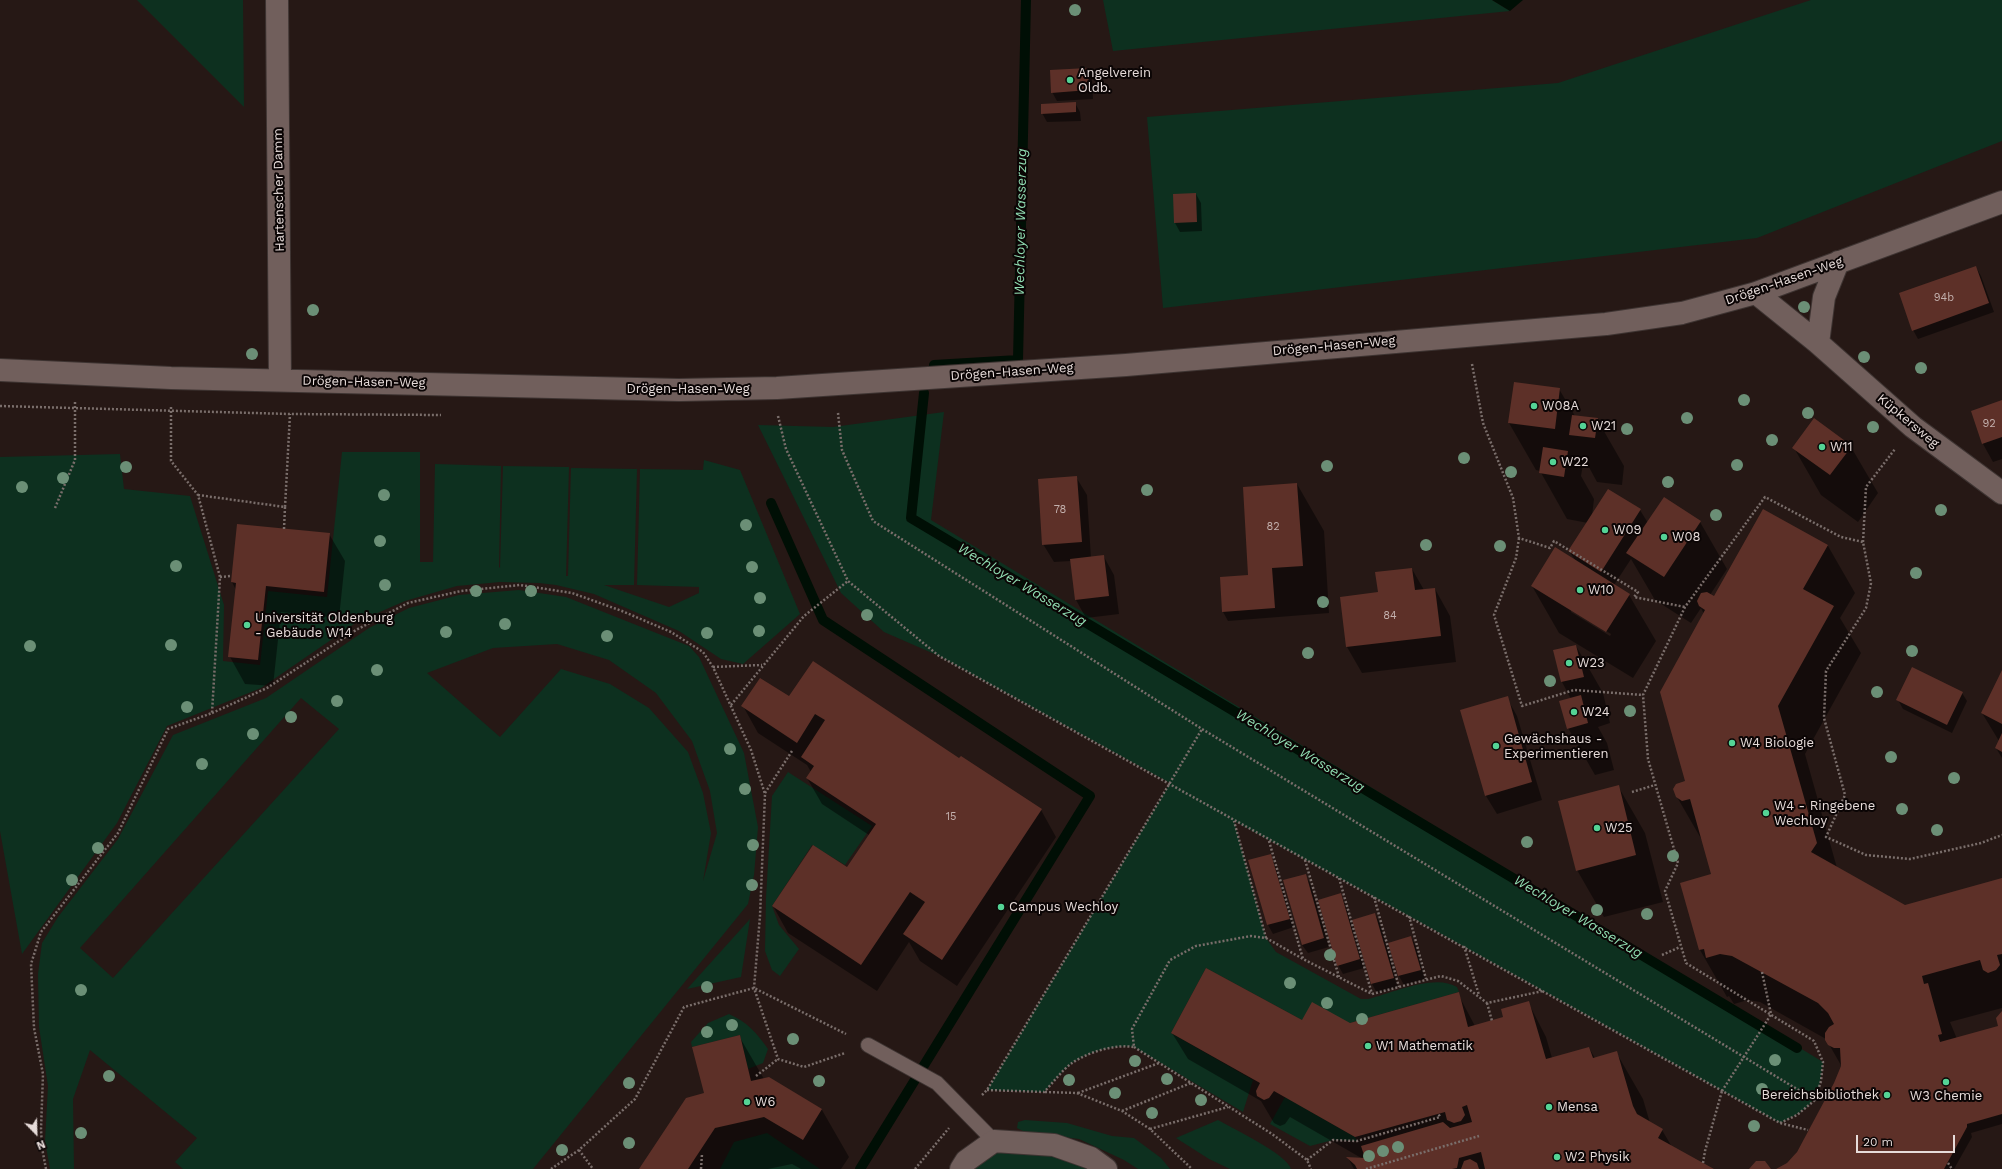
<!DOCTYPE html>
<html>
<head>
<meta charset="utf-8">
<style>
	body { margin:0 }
	#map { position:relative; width:2002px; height:1169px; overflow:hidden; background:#261815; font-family:"Work Sans",sans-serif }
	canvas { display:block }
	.north { position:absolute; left:16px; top:1113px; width:40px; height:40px; -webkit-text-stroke:3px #0b0505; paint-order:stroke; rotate:157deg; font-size:11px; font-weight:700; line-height:16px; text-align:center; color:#e7dcda }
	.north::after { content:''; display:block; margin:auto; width:14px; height:18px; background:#e7dcda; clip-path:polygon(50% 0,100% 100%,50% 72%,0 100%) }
	.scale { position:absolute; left:1856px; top:1135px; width:99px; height:18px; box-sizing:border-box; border:2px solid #e7dcda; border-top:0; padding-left:5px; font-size:12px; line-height:14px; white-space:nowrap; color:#e7dcda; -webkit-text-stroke:3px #0b0505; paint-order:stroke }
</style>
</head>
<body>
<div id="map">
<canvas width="2002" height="1169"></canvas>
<div class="north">N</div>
<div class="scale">20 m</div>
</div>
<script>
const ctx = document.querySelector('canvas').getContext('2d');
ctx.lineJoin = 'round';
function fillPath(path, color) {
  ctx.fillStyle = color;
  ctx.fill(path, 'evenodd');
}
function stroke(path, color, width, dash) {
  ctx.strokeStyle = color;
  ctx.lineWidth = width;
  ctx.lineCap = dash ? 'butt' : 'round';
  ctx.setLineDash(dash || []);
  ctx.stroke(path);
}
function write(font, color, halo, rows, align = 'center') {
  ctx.font = font + ' "Work Sans",sans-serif';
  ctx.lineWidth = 4;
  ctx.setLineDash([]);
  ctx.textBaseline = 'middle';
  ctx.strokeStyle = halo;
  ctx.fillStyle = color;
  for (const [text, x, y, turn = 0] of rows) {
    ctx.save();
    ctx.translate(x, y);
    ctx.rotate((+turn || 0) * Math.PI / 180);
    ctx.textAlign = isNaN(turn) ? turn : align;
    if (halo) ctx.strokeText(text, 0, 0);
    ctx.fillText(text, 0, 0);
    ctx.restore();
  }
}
fillPath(new Path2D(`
	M 137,0 L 243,0 L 244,107 Z
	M 1103,0 L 1492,0 L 1510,11 L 1113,51 Z
	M 1811,0 L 2002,0 L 2002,141 L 1757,238 L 1163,308 L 1147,117 L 1558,83 Z
	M 944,412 L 931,520 L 1823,1062 C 1819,1099 1814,1107 1780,1123 L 1409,916 L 1234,821 L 1266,938 L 1276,952 L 1361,999 L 1368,999 C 1392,993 1435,973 1457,987 L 1459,992 L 1350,1023 L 1302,1020 L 1206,968 L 1171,1033 L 1253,1080 L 1243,1112 L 1134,1047 C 1115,1044 1088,1052 1072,1063 C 1062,1070 1053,1083 1044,1092 L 987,1090 L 1170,783 L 939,656 L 884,632 L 841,593 L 758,425 L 833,427 Z
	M 342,452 L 420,452 L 420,562 L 433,562 L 435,464 L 501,466 L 499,567 L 500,568 L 503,466 L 569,467 L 566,576 L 568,576 L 571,468 L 637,469 L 634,585 L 604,585 L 669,607 L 699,593 L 699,587 L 637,585 L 640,469 L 703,470 L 704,460 L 740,470 L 800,614 L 743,664 L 721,659 L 679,631 L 594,594 L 556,585 L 539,583 L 500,582 L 457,586 L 405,601 L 357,622 L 261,688 L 167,726 L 117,823 L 22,954 L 0,831 L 0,457 L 120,454 L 124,489 L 190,496 L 224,605 L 223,661 L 260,665 L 268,591 L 327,597 Z
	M 519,590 L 566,597 L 689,646 L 699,657 L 744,753 L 758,827 L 754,875 L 748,904 L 533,1169 L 183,1169 L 175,1162 L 197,1138 L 90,1050 L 73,1099 L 74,1169 L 50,1169 L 45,1141 L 48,1086 L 39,1027 L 38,974 L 42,943 L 58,917 L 118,839 L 173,735 L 266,698 L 369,628 L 409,608 L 459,595 ZM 557,644 L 609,660 L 656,693 L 692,741 L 710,791 L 717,833 L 703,881 L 698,891 L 703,881 L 711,833 L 703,793 L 688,752 L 649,708 L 610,684 L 561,669 L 500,737 L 427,673 L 493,648 ZM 301,698 L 339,729 L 113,978 L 80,948 Z
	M 788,772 L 872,826 L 845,865 L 812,845 L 772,906 L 779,925 L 799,949 L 780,976 L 772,970 L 765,951 L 766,898 L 772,796 Z
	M 750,919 L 741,977 L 687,989 Z
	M 729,1014 C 747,1022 757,1033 768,1049 L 763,1063 L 748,1069 L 740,1035 L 692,1047 L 691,1042 L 708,1023 Z
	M 1285,1097 L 1355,1137 L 1357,1141 L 1333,1140 L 1310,1146 L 1270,1124 Z
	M 1025,1120 L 1067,1123 L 1112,1136 L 1134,1138 L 1161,1158 L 1170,1169 L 1138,1169 L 1124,1160 L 1079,1139 L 1025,1132 L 1017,1128 L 1018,1122 Z
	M 1218,1120 C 1233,1129 1287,1154 1291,1169 L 1230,1169 L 1209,1159 L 1176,1138 Z
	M 767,1133 L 820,1169 L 720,1169 L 734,1142 Z
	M 994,1141 L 1106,1169 L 961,1169 Z`), '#0d301f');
fillPath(new Path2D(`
	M 1492,0 L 1523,0 L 1510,11 Z`), '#000f05');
fillPath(new Path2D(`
	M 1087,69 L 1092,77 L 1093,99 L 1057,101 L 1052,92 Z
	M 1075,103 L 1080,112 L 1081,121 L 1047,122 L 1042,113 Z
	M 1196,194 L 1201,203 L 1202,231 L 1180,232 L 1175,223 L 1174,195 Z
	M 1976,267 L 1981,276 L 1994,312 L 1918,339 L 1913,330 Z
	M 1515,383 L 1559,389 L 1575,416 L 1597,419 L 1624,466 L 1622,485 L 1597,482 L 1584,458 L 1581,476 L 1594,499 L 1592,516 L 1640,510 L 1648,523 L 1700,522 L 1727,569 L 1710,595 L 1714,597 L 1764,510 L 1828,546 L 1855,593 L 1840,618 L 1861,653 L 1805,754 L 1837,868 L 1905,906 L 2002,879 L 2002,1008 L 1950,1022 L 1957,1039 L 2000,1027 L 2002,1013 L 2002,1124 L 1971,1133 L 1972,1137 L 1954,1169 L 1778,1169 L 1788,1164 L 1797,1152 L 1835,1083 L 1842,1067 L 1826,1039 L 1760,1002 L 1748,1000 L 1734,1004 L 1729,996 L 1727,997 L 1700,950 L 1712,875 L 1703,842 L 1677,797 L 1686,781 L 1704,614 L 1701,608 L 1691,623 L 1655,600 L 1631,559 L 1614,585 L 1629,595 L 1656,641 L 1633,678 L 1559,633 L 1532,586 L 1575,560 L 1569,551 L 1588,523 L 1567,519 L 1540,471 L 1536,470 L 1509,423 ZM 1571,609 L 1611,634 L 1610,636 L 1571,612 Z
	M 2002,401 L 2002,459 L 1993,462 L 1983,444 L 1972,412 Z
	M 1851,447 L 1878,493 L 1858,522 L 1821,495 L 1794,448 Z
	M 1076,477 L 1087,495 L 1091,558 L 1104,557 L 1114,575 L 1119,614 L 1086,618 L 1076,600 L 1071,561 L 1054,562 L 1043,544 Z
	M 1297,484 L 1324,531 L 1329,613 L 1228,621 L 1223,612 L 1250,576 Z
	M 238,525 L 329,534 L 345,561 L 339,618 L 281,612 L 273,686 L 245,684 L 230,657 L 236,590 L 232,582 Z
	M 1412,569 L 1424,590 L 1435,589 L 1450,616 L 1456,662 L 1362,673 L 1347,647 L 1379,593 Z
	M 1576,646 L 1603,693 L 1610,723 L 1598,727 L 1607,743 L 1614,770 L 1595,775 L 1568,728 L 1571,699 L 1562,682 L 1554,651 Z
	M 2002,673 L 2002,758 L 1996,748 L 1999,741 L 1982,713 Z
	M 1962,693 L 1967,701 L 1952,733 L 1903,709 L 1898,700 Z
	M 789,698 L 960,760 L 1041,810 L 1056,837 L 957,986 L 920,961 L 909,942 L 877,991 L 788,933 L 773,906 L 847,868 L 869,835 L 822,804 L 807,778 L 811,772 L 807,765 L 758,733 L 743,706 Z
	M 1507,698 L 1517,716 L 1542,800 L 1497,814 L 1486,796 L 1461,711 Z
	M 1618,786 L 1645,833 L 1663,902 L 1604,917 L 1577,870 Z
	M 1270,855 L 1275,864 L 1294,927 L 1273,934 L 1268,925 L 1249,861 Z
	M 1305,875 L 1310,883 L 1329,947 L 1308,953 L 1302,945 Z
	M 1340,894 L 1345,903 L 1364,968 L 1343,974 L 1338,965 Z
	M 1375,914 L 1380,923 L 1398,987 L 1377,993 L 1372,984 L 1353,921 Z
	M 1411,937 L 1416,946 L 1425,979 L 1404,985 L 1399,976 L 1389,944 Z
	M 1458,994 L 1475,1026 L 1504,1017 L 1528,1002 L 1546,1037 L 1552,1058 L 1589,1048 L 1595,1058 L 1616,1052 L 1643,1099 L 1650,1123 L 1662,1130 L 1672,1147 L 1712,1169 L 1354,1169 L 1348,1158 L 1363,1159 L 1290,1117 L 1285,1124 L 1280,1126 L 1274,1123 L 1261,1101 L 1188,1059 L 1172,1033 L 1303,1021 L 1350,1024 Z
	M 739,1036 L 764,1079 L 769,1078 L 822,1110 L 849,1157 L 841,1169 L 801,1169 L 792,1164 L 768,1169 L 641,1169 L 705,1094 Z`), '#0007');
stroke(new Path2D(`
	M 934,365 L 1018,360 L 1026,0
	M 924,393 L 911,518 L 1797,1048
	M 771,503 L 823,620 L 1090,796 L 860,1169`), '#000f05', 10);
fillPath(new Path2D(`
	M 1088,68 L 1089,90 L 1051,93 L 1050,70 Z
	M 1076,102 L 1076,112 L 1041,114 L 1041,104 Z
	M 1196,193 L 1197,222 L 1174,223 L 1173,194 Z
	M 1976,266 L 1989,303 L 1912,331 L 1899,293 Z
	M 1514,382 L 1560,388 L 1555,429 L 1508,423 Z
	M 2002,400 L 2002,437 L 1982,444 L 1971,411 Z
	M 1572,415 L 1598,418 L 1595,438 L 1569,435 Z
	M 1814,418 L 1852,446 L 1830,475 L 1792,448 Z
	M 1543,447 L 1568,451 L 1564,477 L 1539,473 Z
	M 1077,476 L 1082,542 L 1042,545 L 1038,479 Z
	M 1297,483 L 1303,566 L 1272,568 L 1275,608 L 1222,612 L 1220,577 L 1248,575 L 1243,487 Z
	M 1608,489 L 1641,509 L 1601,572 L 1568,551 Z
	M 1664,497 L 1701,521 L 1664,577 L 1626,553 Z
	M 1763,509 L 1828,545 L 1803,589 L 1834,606 L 1778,706 L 1817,843 L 1811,852 L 1905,905 L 2002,878 L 2002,954 L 1997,955 L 2000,965 L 1996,970 L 1988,973 L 1983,970 L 1980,960 L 1922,976 L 1924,984 L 1928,983 L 1942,1034 L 1938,1035 L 1940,1042 L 1998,1026 L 1996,1018 L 2002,1011 L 2002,1114 L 1967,1124 L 1967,1127 L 1944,1169 L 1776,1169 L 1787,1163 L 1797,1152 L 1834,1083 L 1841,1066 L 1840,1048 L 1834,1048 L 1828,1045 L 1825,1040 L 1825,1033 L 1829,1027 L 1834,1024 L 1828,1013 L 1818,1003 L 1732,956 L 1720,954 L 1706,958 L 1704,949 L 1699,950 L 1680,883 L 1711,874 L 1690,799 L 1682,801 L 1676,797 L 1673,789 L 1676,784 L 1685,781 L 1660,692 L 1705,610 L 1699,606 L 1697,601 L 1701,593 L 1707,592 L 1714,596 Z
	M 237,524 L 330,533 L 324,592 L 266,586 L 258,660 L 228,657 L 236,583 L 231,582 Z
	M 1555,547 L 1630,594 L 1606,632 L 1531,586 Z
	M 1104,555 L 1109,596 L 1075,600 L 1070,559 Z
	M 1412,568 L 1415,590 L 1435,588 L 1441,636 L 1346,647 L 1340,597 L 1378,592 L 1375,572 Z
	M 1576,645 L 1584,677 L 1561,682 L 1553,650 Z
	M 813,661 L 959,758 L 961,756 L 1042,809 L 942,960 L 903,934 L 925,902 L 910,892 L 861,965 L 772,906 L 813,845 L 847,867 L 876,824 L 806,778 L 814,766 L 801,757 L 825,720 L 815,714 L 797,743 L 741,706 L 760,678 L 789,696 Z
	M 1912,667 L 1963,692 L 1947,725 L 1896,700 Z
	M 2002,670 L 2002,724 L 1981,713 Z
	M 1581,695 L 1588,723 L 1567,729 L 1559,701 Z
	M 1508,696 L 1532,782 L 1485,796 L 1460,710 Z
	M 2002,733 L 2002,752 L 1995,748 Z
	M 1619,785 L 1636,855 L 1576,871 L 1558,801 Z
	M 1271,854 L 1290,919 L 1267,925 L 1248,860 Z
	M 1306,874 L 1324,938 L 1302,945 L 1283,880 Z
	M 1341,893 L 1360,959 L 1337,966 L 1318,900 Z
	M 1375,913 L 1394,978 L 1371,984 L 1352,920 Z
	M 1411,936 L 1421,970 L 1398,976 L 1388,943 Z
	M 1206,968 L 1302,1020 L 1312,1002 L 1350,1023 L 1459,992 L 1468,1027 L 1503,1017 L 1501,1009 L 1529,1001 L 1546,1059 L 1589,1047 L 1593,1058 L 1617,1051 L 1633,1106 L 1637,1114 L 1663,1129 L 1658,1138 L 1714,1169 L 1485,1169 L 1481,1152 L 1459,1158 L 1457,1168 L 1452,1169 L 1357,1169 L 1355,1165 L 1346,1157 L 1365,1158 L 1361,1146 L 1443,1122 L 1450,1128 L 1472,1122 L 1467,1105 L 1462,1107 L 1465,1115 L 1461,1121 L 1454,1123 L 1447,1120 L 1445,1112 L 1355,1137 L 1274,1091 L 1269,1098 L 1264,1100 L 1257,1096 L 1256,1091 L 1260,1083 L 1171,1033 Z
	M 740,1035 L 751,1081 L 769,1077 L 822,1109 L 803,1140 L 764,1117 L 715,1128 L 688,1169 L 639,1169 L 686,1098 L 704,1093 L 692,1047 Z
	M 1470,1159 L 1477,1163 L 1479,1169 L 1461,1169 L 1464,1161 Z
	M 1756,1161 L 1765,1161 L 1771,1169 L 1749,1169 Z`), '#5d3028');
const service = new Path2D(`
	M 868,1045 L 937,1083 L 994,1141`);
const minor = new Path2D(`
	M 277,0 L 280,380
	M 1838,262 L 1824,297 L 1818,343 L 1913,427 L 2002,493
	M 1756,293 L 1818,343
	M 0,370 L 171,378 L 679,390 L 777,388 L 1126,365 L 1606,324 L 1682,313 L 1756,293 L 2002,202
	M 961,1169 L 966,1161 L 994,1141 L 1054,1145 L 1091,1158 L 1106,1169`);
stroke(service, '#3e3432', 16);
stroke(minor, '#3e3432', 24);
stroke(new Path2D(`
	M 1472,364 L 1483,423 L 1513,498 L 1519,538 L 1550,548 L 1554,541 L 1638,592 L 1634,597 L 1685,607
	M 0,406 L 290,414 L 441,415
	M 838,413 L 842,450 L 873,521 L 1202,729 L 1815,1100 L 1828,1093
	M 778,416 L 786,449 L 848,581 L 939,656 L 1780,1123 L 1808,1130
	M 198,495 L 285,507 L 290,414
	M 55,508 L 75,460 L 75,401
	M 284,529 L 285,507
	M 1519,538 L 1516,558 L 1494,615 L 1522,706 L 1574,690 L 1643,695
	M 1863,542 L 1866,487 L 1895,449
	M 220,577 L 231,576
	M 713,667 L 762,665
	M 731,705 L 804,616 L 848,581
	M 212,713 L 267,688 L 356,630 L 408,603 L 461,591 L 520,585 L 572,593 L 622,611 L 671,632 L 703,652 L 713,667 L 751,750 L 765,794 L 760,916 L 754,988 L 778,1059 L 804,1067 L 845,1053
	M 1632,792 L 1655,785
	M 765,793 L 792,751
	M 1269,841 L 1303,959
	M 1305,860 L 1339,977
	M 1339,878 L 1372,994
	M 1374,897 L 1399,987
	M 1409,916 L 1426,979
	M 1266,938 L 1303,959 L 1372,994 L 1441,976 L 1458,981 L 1487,1003 L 1543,991
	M 1464,946 L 1479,995
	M 1662,955 L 1680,947
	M 1762,972 L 1771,1014 L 1765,1024
	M 1487,1003 L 1492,1021
	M 1134,1047 L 1272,1134 L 1307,1160 L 1311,1169
	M 756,1076 L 778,1059
	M 987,1090 L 1044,1092 C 1053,1083 1062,1070 1072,1063 C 1088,1052 1115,1044 1134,1047 L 1132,1029 L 1170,960 L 1196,946 L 1251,936 L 1266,938 L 1234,821
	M 1045,1092 L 1077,1093 L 1122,1111 L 1150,1129 L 1192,1169
	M 1078,1093 L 1159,1063
	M 982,1095 L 987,1090 L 1202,729
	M 1122,1111 L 1191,1083
	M 1780,1123 L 1797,1115 L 1815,1100 L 1821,1081 L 1823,1062 L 1814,1041 L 1686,963 L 1665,891 L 1678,863 L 1648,759 L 1643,695 L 1685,607 L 1765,497 L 1841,537 L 1863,542 L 1871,583 L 1866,608 L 1826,671 L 1824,718 L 1845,795 L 1826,837 L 1866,855 L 1910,859 L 1981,843 L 2002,835
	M 1150,1129 L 1228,1107
	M 579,1150 L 593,1169
	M 1307,1160 L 1333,1140 L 1357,1141 L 1440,1117 L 1438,1113
	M 1703,1163 L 1705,1151 L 1722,1091
	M 1948,1163 L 1952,1169
	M 46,1169 L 42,1148 L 41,1129 L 43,1074 L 34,1028 L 31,964 L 41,932 L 118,833 L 168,729 L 212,713 L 220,577 L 198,495 L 171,461 L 171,405
	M 551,1169 L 579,1150 L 635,1099 L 684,1007 L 754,988 L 846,1034
	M 701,1169 L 702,1154
	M 915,1169 L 949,1128
	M 1366,1169 L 1479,1136`), '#7a6e6b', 2.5, [2, 2]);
stroke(service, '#715f5c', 14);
stroke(minor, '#715f5c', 22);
stroke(new Path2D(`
	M 1722,1091 L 1765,1024`), '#7a6e6b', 2.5, [2, 2]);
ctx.fillStyle = '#6b8f76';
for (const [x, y] of [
	[1075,10],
	[1804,307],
	[313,310],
	[252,354],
	[1864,357],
	[1921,368],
	[1744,400],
	[1808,413],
	[1687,418],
	[1873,427],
	[1627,429],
	[1772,440],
	[1464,458],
	[1737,465],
	[1327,466],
	[126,467],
	[1511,472],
	[63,478],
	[1668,482],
	[22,487],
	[1147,490],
	[384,495],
	[1941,510],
	[1716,515],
	[746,525],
	[380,541],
	[1426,545],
	[1500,546],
	[176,566],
	[752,567],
	[1916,573],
	[385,585],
	[476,591],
	[531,591],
	[760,598],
	[1323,602],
	[867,615],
	[505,624],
	[759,631],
	[446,632],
	[707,633],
	[607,636],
	[171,645],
	[30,646],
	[1912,651],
	[1308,653],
	[377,670],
	[1550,681],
	[1877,692],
	[337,701],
	[187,707],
	[1630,711],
	[291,717],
	[253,734],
	[730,749],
	[1891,757],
	[202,764],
	[1954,778],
	[745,789],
	[1902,809],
	[1937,830],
	[1527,842],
	[753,845],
	[98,848],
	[1673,856],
	[72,880],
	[752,885],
	[1597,910],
	[1647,914],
	[1330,955],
	[1290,983],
	[707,987],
	[81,990],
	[1327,1003],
	[1362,1019],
	[732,1025],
	[707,1032],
	[793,1039],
	[1775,1060],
	[1135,1061],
	[109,1076],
	[1167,1079],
	[1069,1080],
	[819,1081],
	[629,1083],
	[1762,1089],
	[1115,1093],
	[1201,1100],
	[1152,1113],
	[1754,1126],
	[81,1133],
	[629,1143],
	[1398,1147],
	[562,1150],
	[1383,1151],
	[1369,1156]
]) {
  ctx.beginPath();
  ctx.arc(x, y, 6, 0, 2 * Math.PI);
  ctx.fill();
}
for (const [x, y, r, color] of [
	[1070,80,4,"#54d395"],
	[1534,406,4,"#54d395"],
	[1583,426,4,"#54d395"],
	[1822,447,4,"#54d395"],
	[1553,462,4,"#54d395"],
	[1605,530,4,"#54d395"],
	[1664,537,4,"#54d395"],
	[1580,590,4,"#54d395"],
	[247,625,4,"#54d395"],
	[1569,663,4,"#54d395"],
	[1574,712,4,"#54d395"],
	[1732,743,4,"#54d395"],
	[1496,746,4,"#54d395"],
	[1766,813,4,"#54d395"],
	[1597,828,4,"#54d395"],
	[1001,907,4,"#54d395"],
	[1368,1046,4,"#54d395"],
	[1946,1082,4,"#54d395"],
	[1887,1095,4,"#54d395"],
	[747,1102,4,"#54d395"],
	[1549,1107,4,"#54d395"],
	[1557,1157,4,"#54d395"]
]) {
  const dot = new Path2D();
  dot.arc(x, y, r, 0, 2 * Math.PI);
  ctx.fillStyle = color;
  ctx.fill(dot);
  stroke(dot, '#0b0505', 1.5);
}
write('11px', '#c4b1ae', null, [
	["94b",1944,298],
	["92",1989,424],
	["78",1060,510],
	["82",1273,527],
	["84",1390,616],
	["15",951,817]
]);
write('13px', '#e7dcda', '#0b0505', [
	["Angelverein",1078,73],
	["Oldb.",1078,88],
	["W08A",1542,406],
	["W21",1591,426],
	["W11",1830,447],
	["W22",1561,462],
	["W09",1613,530],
	["W08",1672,537],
	["W10",1588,590],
	["Universität Oldenburg",255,618],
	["- Gebäude W14",255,633],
	["W23",1577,663],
	["W24",1582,712],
	["Gewächshaus -",1504,739],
	["Experimentieren",1504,754],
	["W4 Biologie",1740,743],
	["W4 - Ringebene",1774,806],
	["Wechloy",1774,821],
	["W25",1605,828],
	["Campus Wechloy",1009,907],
	["W1 Mathematik",1376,1046],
	["Bereichsbibliothek",1879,1095,"right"],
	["W3 Chemie",1946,1096,"center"],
	["W6",755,1102],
	["Mensa",1557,1107],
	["W2 Physik",1565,1157]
], 'left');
write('13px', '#e7dcda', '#0b0505', [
	["Hartenscher Damm",279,190,-91],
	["Drögen-Hasen-Weg",1784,281,-19],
	["Drögen-Hasen-Weg",1334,346,-5],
	["Drögen-Hasen-Weg",1012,372,-4],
	["Drögen-Hasen-Weg",364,382,1],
	["Drögen-Hasen-Weg",688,389],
	["Küpkersweg",1908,421,40]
]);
write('italic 14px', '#90dcb1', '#0b0505', [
	["Wechloyer Wasserzug",1021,222,-89],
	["Wechloyer Wasserzug",1022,585,31],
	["Wechloyer Wasserzug",1300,751,31],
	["Wechloyer Wasserzug",1578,917,31]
]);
</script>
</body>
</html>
